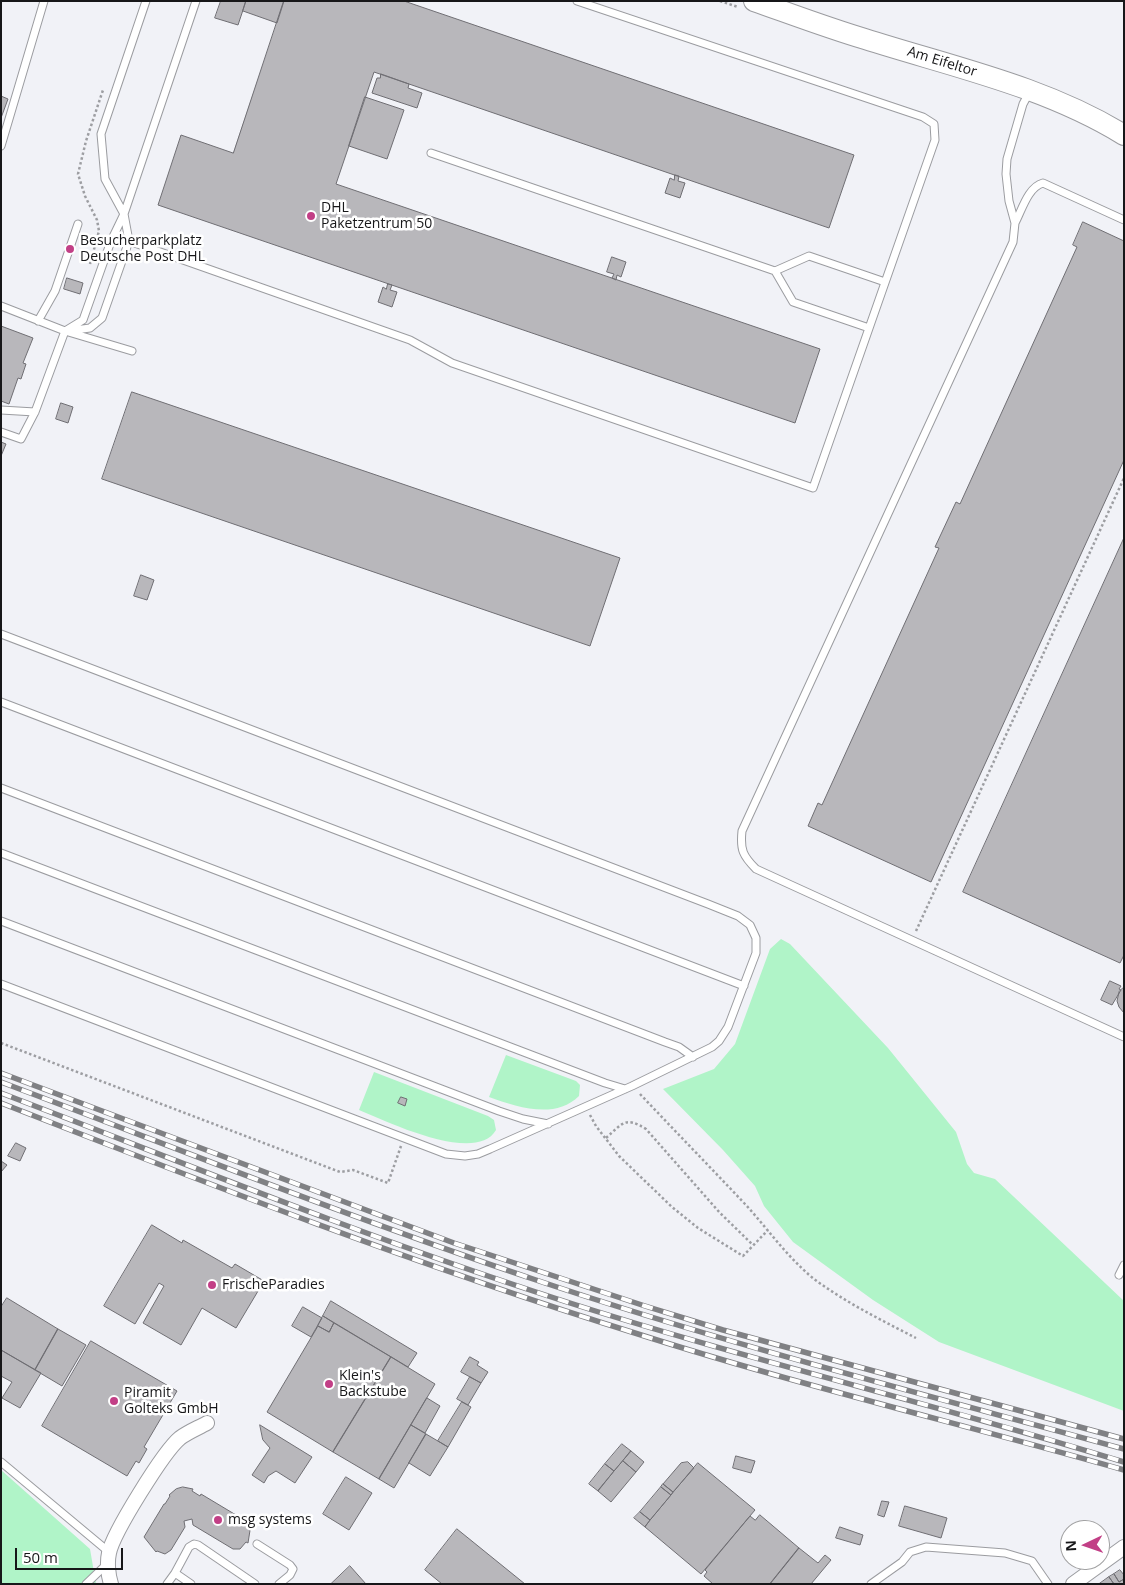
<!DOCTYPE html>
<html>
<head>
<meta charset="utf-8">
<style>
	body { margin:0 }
	#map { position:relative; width:1125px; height:1585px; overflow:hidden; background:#f1f2f7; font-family:"Open Sans",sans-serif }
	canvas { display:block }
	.frame { position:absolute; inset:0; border:2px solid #171719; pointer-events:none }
	.north { position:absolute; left:1060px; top:1520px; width:50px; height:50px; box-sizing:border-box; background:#fff; border:1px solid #a2a2a3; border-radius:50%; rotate:267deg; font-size:14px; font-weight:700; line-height:20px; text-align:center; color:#171719 }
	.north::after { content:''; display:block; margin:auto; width:18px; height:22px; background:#c23f86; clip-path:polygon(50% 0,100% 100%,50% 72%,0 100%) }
	.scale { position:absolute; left:15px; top:1548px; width:108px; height:22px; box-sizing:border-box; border:2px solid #171719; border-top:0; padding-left:6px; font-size:15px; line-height:18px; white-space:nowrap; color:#171719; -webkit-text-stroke:4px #fff; paint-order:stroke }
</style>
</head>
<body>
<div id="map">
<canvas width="1125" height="1585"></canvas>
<div class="frame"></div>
<div class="north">N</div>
<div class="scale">50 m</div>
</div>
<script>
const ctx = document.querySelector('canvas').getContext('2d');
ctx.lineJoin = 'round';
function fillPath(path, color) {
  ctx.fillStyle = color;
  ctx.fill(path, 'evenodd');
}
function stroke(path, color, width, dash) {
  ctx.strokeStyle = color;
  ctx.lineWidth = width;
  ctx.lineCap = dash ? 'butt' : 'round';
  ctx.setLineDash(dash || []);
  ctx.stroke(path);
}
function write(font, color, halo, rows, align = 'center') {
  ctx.font = font + ' "Open Sans",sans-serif';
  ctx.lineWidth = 5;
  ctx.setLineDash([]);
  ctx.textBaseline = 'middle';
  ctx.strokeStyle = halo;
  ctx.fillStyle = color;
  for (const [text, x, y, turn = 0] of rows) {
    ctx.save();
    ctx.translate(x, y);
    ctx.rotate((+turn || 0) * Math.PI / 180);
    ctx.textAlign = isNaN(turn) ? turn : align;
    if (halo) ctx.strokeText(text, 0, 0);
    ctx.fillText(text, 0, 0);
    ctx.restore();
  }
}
fillPath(new Path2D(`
	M 781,939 L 790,944 L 888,1048 L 956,1132 L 967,1164 L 974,1173 L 995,1179 L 1124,1301 L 1124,1411 L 939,1342 L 873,1300 L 793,1242 L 764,1206 L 755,1186 L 723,1150 L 663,1089 L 714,1069 L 735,1044 L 770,949 Z
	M 506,1055 L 576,1081 L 580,1085 L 579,1096 C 555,1120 517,1107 489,1097 Z
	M 374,1072 L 488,1116 L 494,1120 L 496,1130 C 476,1165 386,1121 359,1110 Z
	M 1,1470 L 90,1549 L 96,1584 L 1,1584 Z`), '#b0f4c8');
const building = new Path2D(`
	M 221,1 L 246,1 L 238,25 L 215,18 Z
	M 246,1 L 284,1 L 277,23 L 243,11 Z
	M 284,1 L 404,1 L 854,155 L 829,228 L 374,72 L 336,184 L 820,349 L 795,423 L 158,205 L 181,135 L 233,153 Z
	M 381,74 L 409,84 L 408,88 L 422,93 L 417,108 L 372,93 L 377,78 L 380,78 Z
	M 1,96 L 8,99 L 1,118 Z
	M 365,97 L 404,110 L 387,159 L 349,146 Z
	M 675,175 L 679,176 L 678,181 L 685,183 L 680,198 L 665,193 L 670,178 L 674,180 Z
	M 1083,222 L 1124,241 L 1124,460 L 931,882 L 808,826 L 818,803 L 822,805 L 939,548 L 935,547 L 956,502 L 960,504 L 1077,247 L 1073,245 Z
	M 612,257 L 626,262 L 621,277 L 617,275 L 616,280 L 612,278 L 614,274 L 607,272 Z
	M 67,278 L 83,283 L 80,294 L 64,289 Z
	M 388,284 L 392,285 L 390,290 L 397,292 L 392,307 L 378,302 L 383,287 L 386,289 Z
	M 1,326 L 33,338 L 23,363 L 26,364 L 21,379 L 18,378 L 9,404 L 1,401 Z
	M 132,392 L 620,558 L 590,646 L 102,479 Z
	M 61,403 L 73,407 L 68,423 L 56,419 Z
	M 1,442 L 6,444 L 1,456 Z
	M 1124,538 L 1124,955 L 1120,963 L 963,892 Z
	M 141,575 L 154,580 L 147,600 L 134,596 Z
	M 1110,981 L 1121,986 L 1119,989 L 1121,990 L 1112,1005 L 1101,1000 Z
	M 1123,988 L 1124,988 L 1124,1013 L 1119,1007 L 1117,1001 L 1119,992 Z
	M 401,1097 L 407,1099 L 405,1106 L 398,1103 Z
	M 16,1143 L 26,1148 L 20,1161 L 8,1156 Z
	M 1,1161 L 7,1165 L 1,1172 Z
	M 152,1225 L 182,1243 L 183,1240 L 232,1268 L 235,1264 L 264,1281 L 236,1328 L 202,1308 L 181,1345 L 143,1323 L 164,1286 L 159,1283 L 135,1324 L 104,1306 Z
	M 7,1298 L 58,1329 L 35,1370 L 1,1350 L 1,1307 Z
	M 331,1301 L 417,1353 L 408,1367 L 323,1316 Z
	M 303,1307 L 322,1318 L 311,1337 L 292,1326 Z
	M 323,1316 L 334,1323 L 329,1332 L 318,1326 Z
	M 334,1323 L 391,1357 L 333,1452 L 267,1412 L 318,1326 L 329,1332 Z
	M 58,1329 L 86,1345 L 62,1386 L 35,1370 Z
	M 91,1341 L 177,1391 L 144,1447 L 147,1449 L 139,1463 L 136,1461 L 127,1476 L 42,1426 Z
	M 1,1350 L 41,1373 L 20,1408 L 2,1398 L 12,1382 L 1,1376 Z
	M 391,1357 L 435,1384 L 379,1479 L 333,1452 Z
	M 470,1357 L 479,1362 L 477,1365 L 488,1372 L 481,1383 L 461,1372 Z
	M 470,1377 L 481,1383 L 468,1405 L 457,1399 Z
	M 427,1398 L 440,1406 L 425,1433 L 411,1425 Z
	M 462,1402 L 471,1407 L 448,1447 L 438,1441 Z
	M 260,1425 L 312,1457 L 295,1483 L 276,1471 L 268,1476 L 264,1483 L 252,1475 L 270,1448 L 263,1440 Z
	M 411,1425 L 426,1434 L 394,1488 L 379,1479 Z
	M 426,1434 L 448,1447 L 430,1476 L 409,1463 Z
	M 622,1444 L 631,1451 L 614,1471 L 605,1464 Z
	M 631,1451 L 644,1462 L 636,1472 L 623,1461 Z
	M 736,1456 L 755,1461 L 751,1473 L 733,1468 Z
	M 623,1461 L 636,1472 L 611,1502 L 598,1491 Z
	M 688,1462 L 694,1468 L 673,1492 L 663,1484 L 681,1463 Z
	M 698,1463 L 755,1510 L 701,1574 L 645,1527 Z
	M 605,1464 L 614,1471 L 598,1491 L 589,1484 Z
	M 346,1477 L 372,1493 L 349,1530 L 323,1514 Z
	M 663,1484 L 673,1492 L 671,1495 L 661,1487 Z
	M 183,1487 L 193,1489 L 192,1491 L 200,1496 L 201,1494 L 251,1524 L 248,1543 L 246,1542 L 240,1549 L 233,1549 L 193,1525 L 192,1519 L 184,1521 L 185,1527 L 171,1550 L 165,1554 L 157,1551 L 156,1552 L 144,1537 L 164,1504 L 165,1504 L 170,1496 L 169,1495 L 176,1489 Z
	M 661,1487 L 671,1495 L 650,1520 L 640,1512 Z
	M 882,1501 L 889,1502 L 884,1517 L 878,1515 Z
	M 905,1506 L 947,1518 L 941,1538 L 899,1526 Z
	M 640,1512 L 650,1520 L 645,1527 L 634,1518 Z
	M 760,1515 L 799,1548 L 770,1584 L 713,1584 L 704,1576 L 707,1572 L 705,1570 L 750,1516 L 755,1520 Z
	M 840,1527 L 863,1535 L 860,1545 L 836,1538 Z
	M 457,1529 L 525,1584 L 442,1584 L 425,1570 Z
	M 799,1548 L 818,1563 L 825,1555 L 831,1560 L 811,1584 L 770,1584 Z
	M 350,1566 L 366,1584 L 331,1584 Z
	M 1120,1570 L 1124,1575 L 1124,1579 L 1119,1582 L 1114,1574 Z
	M 1114,1574 L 1119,1582 L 1124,1579 L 1124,1584 L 1114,1584 L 1109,1577 Z
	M 1109,1577 L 1114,1584 L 1099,1584 Z`);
fillPath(building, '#b8b7bb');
stroke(building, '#6f6e73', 1);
const service = new Path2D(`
	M 1030,91 L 1023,104 L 1007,159 L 1006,174 L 1009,201 L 1015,223 L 1013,242 L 742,831 C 740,850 743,856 756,869 L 1124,1037
	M 1,146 L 44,1
	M 431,153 L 775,271 L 793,302 L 869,328
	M 1015,223 C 1022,210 1028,187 1043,183 L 1124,220
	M 129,241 L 410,340 L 452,363 L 813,488 L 935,140 L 934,124 L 923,117 L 577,1
	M 775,271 L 809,256 L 885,282
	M 1,306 L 65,331 L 132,351
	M 38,321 L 55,291 L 78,224
	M 68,331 L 90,328 L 102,318 L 129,241 L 124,214 L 105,179 L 101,134 L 146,1
	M 1,410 L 35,412
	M 1,432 L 21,439 L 35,412 L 65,331 L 83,320 L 111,241 L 124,214 L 196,1
	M 1,634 L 708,904 L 738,916 L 750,925 L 756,938 L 756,953 L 728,1027 L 719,1041 L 712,1047 L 632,1086 L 490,1149 L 478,1154 L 465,1156 L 446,1154 L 1,984
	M 1,702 L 744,986
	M 1,788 L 665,1042 L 679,1047 L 693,1057
	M 1,853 L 605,1083 L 625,1089
	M 1,921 L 499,1111 L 523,1119 L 548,1124
	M 1119,1275 L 1124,1265
	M 1,1462 L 109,1552
	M 257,1544 L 290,1565 L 293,1569 L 290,1575 L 279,1584
	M 175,1573 L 189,1547 L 194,1544 L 198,1545 L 255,1584
	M 86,1584 L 108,1563
	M 167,1584 L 175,1573 L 191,1584
	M 871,1584 L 902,1562 L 910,1552 L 926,1547 L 1005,1553 L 1032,1561 L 1048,1584`);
const minor = new Path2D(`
	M 111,1584 C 108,1575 107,1562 109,1553 C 113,1533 164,1451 180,1438 C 188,1432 198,1428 207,1423
	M 1073,1584 L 1124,1547`);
const secondary = new Path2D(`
	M 754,1 C 791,14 828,28 865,39 C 953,67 1044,86 1124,135`);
stroke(service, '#9b9ca0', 9);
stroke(minor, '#9b9ca0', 16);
stroke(secondary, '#9b9ca0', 22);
stroke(new Path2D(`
	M 720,1 L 738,7
	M 90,264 L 99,231 L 97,220 L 85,196 L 78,174 L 86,141 L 103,90
	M 916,931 L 1124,478
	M 1,1043 L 340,1172 L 353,1170 L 388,1183 L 401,1146
	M 640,1094 C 675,1131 710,1167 745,1204 C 768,1229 787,1257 814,1279 C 845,1302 881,1320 916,1338
	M 590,1115 L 596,1126 L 619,1156 L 672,1207 L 698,1228 L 743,1256 L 768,1230
	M 606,1138 C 623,1123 625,1116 646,1129 L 720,1213 L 753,1245`), '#9d9ea2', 2.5, [2.5, 2.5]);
stroke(service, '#fff', 7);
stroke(minor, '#fff', 14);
stroke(secondary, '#fff', 20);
const rail = new Path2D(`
	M 1,1073 L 454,1243 L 645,1306 L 723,1330 L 1124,1439
	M 1,1082 C 179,1149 356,1220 536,1280 C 729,1345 927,1395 1124,1449
	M 1,1093 C 179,1161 355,1233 536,1292 C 730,1356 929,1402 1124,1462
	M 1,1103 C 211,1185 422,1267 638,1334 C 798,1385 962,1424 1124,1470`);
stroke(rail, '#808184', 5.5);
stroke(rail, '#fff', 4, [11]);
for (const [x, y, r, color] of [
	[311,216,5,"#c23f86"],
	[70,249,5,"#c23f86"],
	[212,1285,5,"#c23f86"],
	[329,1384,5,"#c23f86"],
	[114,1401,5,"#c23f86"],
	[218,1520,5,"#c23f86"]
]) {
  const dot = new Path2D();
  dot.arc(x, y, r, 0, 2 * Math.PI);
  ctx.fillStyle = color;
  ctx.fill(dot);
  stroke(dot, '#fff', 2);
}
write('14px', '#171719', '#fff', [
	["Am Eifeltor",942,62,17]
]);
write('14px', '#171719', '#fff', [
	["DHL",321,208],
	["Paketzentrum 50",321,224],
	["Besucherparkplatz",80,241],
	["Deutsche Post DHL",80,257],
	["FrischeParadies",222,1285],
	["Klein's",339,1376],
	["Backstube",339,1392],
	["Piramit",124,1393],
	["Golteks GmbH",124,1409],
	["msg systems",228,1520]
], 'left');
</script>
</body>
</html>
